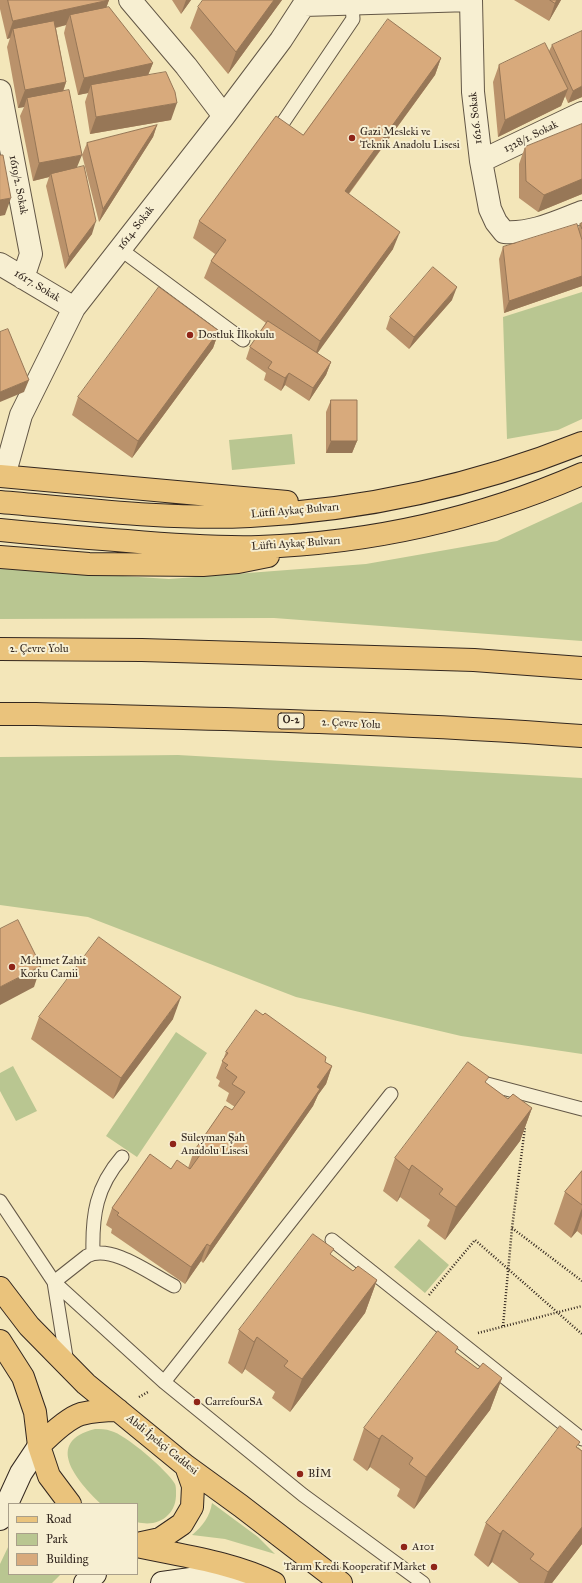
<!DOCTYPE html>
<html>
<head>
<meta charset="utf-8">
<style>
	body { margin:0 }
	#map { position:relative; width:582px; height:1583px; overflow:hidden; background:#f3e6b9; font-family:"IM FELL Great Primer",serif }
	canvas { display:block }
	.legend { position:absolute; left:8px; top:1503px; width:130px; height:72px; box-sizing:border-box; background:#f7efd2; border:1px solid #a99f8a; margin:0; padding:5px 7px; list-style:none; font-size:12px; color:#33271f }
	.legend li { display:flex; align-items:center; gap:8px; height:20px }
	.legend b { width:20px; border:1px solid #a99f8a }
</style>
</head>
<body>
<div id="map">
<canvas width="582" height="1583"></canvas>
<ul class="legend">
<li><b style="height:5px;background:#eac37c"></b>Road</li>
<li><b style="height:11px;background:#b9c691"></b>Park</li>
<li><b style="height:11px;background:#d8aa7c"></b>Building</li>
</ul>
</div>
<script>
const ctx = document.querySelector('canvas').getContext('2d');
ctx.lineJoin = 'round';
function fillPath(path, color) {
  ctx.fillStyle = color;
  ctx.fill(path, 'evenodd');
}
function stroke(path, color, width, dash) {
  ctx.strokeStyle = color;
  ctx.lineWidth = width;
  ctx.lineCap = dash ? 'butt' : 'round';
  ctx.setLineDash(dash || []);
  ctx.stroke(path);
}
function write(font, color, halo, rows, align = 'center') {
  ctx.font = font + ' "IM FELL Great Primer",serif';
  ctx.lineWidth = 4;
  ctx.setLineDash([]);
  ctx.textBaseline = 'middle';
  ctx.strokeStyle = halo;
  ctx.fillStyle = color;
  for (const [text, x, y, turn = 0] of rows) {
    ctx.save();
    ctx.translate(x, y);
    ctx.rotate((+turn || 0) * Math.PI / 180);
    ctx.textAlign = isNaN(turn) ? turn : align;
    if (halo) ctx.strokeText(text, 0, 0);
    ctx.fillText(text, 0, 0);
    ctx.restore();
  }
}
fillPath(new Path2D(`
	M 582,292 L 582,419 L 558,430 L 507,439 L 503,317 Z
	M 292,434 L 295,464 L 232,470 L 229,440 Z
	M 582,502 L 582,641 L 274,618 L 0,619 L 0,568 L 169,579 L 366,564 L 497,541 Z
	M 178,755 L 582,778 L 582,1054 L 461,1036 L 296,997 L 88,917 L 0,905 L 0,757 Z
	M 176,1032 L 207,1053 L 137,1157 L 106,1136 Z
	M 13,1066 L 37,1111 L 16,1121 L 0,1091 L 0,1073 Z
	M 419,1239 L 449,1265 L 425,1293 L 394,1267 Z
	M 95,1429 C 100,1429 106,1429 111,1431 C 125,1434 168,1471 175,1484 C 176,1486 176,1490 176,1493 C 177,1515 158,1528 137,1522 L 137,1504 L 101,1504 C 77,1481 43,1442 95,1429 Z
	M 212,1503 L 258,1537 L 275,1554 L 225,1539 L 192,1535 C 203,1526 210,1516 212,1503 Z
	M 9,1545 L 9,1574 L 61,1574 L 52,1583 L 0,1583 L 0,1564 Z`), '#b9c691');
const service = new Path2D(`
	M 282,124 L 353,19 L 352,4
	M 120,249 L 243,340
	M 472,1080 L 582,1109
	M 0,1201 L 54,1282 L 164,1382 L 303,1495 L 423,1583
	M 332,1240 L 582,1439
	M 93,1253 C 92,1215 96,1187 122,1157
	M 67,1363 L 54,1282 L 87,1256 C 111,1243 152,1275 174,1286
	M 164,1382 L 391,1094`);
const minor = new Path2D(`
	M 130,0 L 186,66 L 224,116
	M 471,0 L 473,92 L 481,161 L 490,209 L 496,222 L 504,232 C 532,234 556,222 582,212
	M 304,5 L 471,0
	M 0,91 L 31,254 L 23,278
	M 481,161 L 582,113
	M 0,264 L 74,308
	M 4,476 L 21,415 L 74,308 L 224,116 L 281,40 L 307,0`);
const secondary = new Path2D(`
	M 0,1519 L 21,1473 L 39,1446
	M 85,1583 L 95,1574
	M 162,1583 L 198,1578 L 257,1576`);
const primary = new Path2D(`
	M 0,476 L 287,502
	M 0,502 C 82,509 167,520 250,516 C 363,510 477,485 582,443
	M 0,530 C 42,534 84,538 127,541 C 171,545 215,548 259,547 C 370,543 481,518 582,474
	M 0,557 L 89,564 L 203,565 L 238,562 L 268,556
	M 0,1288 L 29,1326 L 86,1384 L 186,1466 L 241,1506 L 341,1583
	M 0,1341 L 23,1377 L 35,1412 L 39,1446 L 49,1476 L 70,1504
	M 39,1446 C 49,1436 68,1418 81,1414 C 93,1411 106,1410 118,1410
	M 137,1544 L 160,1539 L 182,1524 L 192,1507 L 193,1486 L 186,1466
	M 137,1546 C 182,1556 232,1562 274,1583`);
const motorway = new Path2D(`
	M 0,649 L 142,650 L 474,660 L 582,668
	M 0,714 L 36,714 C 218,719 400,722 582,736`);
stroke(service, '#635746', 15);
stroke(minor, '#635746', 24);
stroke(secondary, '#33271f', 24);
stroke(primary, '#33271f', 24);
stroke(motorway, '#33271f', 24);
stroke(new Path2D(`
	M 512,1228 L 582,1281
	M 429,1295 L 475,1240 L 582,1334
	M 503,1326 L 512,1228 L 525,1127
	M 478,1333 L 582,1306
	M 139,1397 L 148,1392`), '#33271f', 2.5, [1, 2]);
stroke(service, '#f7efd2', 13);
stroke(minor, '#f7efd2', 22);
stroke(secondary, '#f7efd2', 22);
stroke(primary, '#eac37c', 22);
stroke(motorway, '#eac37c', 22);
fillPath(new Path2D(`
	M 0,0 L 109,0 L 106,8 L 153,63 L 148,75 L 171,120 L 90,134 L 85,102 L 88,93 L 78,95 L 64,33 L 66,25 L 56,28 L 66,82 L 63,92 L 77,168 L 92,234 L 65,269 L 46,186 L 49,177 L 33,181 L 20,116 L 24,107 L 18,108 L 7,47 L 10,38 L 7,39 L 0,9 Z
	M 172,0 L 191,0 L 181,14 Z
	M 282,0 L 228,74 L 190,28 L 198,7 Z
	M 514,0 L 561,0 L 549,21 Z
	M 552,45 L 582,97 L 568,103 L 565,96 L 561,106 L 498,137 L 493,82 L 499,65 L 549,51 Z
	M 441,58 L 435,75 L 349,194 L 393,249 L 317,353 L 331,362 L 326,375 L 309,401 L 285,385 L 281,391 L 264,380 L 266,373 L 246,359 L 250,347 L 266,323 L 204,278 L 211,261 L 215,254 L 193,238 L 199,221 L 303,135 Z
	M 582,124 L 582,194 L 538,212 L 519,198 L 519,164 L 525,147 Z
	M 157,125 L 153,137 L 99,222 L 82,155 L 87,143 Z
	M 582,223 L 582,286 L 504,313 L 499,259 L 503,247 L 578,229 L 580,224 Z
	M 452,300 L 409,349 L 386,329 L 390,317 Z
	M 219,331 L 213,348 L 132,458 L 72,415 L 78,397 Z
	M 331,400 L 357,441 L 352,453 L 326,453 L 326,412 Z
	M 39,1017 L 173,1019 L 113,1099 L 31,1039 Z
	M 226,1052 L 325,1062 L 332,1066 L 326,1084 L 318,1095 L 313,1106 L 203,1263 L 201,1261 L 185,1284 L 111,1233 L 112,1229 L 106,1225 L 112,1208 L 171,1169 L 188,1168 L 194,1151 L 232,1110 L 235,1107 L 226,1101 L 229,1093 L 218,1086 L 220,1081 L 216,1078 Z
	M 486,1083 L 508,1099 L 532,1108 L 520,1141 L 445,1240 L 427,1226 L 430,1220 L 400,1197 L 397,1202 L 383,1191 L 395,1158 Z
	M 582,1171 L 582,1235 L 577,1231 L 571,1238 L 554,1224 L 565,1192 Z
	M 332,1255 L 353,1271 L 377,1280 L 365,1313 L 290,1412 L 272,1398 L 275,1392 L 245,1369 L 242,1374 L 228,1363 L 239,1330 Z
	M 456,1353 L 478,1369 L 502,1378 L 490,1410 L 414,1509 L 397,1496 L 400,1489 L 370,1467 L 367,1471 L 353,1460 L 364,1428 Z
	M 578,1447 L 582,1451 L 582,1544 L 552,1583 L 519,1583 L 492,1562 L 488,1567 L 474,1555 L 486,1523 Z`), '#ba926b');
fillPath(new Path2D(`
	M 109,0 L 103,17 L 70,15 L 66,25 L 14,37 L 13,29 L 10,38 L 7,39 L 13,21 Z
	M 186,0 L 191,0 L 181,14 Z
	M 274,0 L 282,0 L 228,74 L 236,52 Z
	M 557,0 L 561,0 L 549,21 L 555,3 Z
	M 441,58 L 435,75 L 338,208 L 345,191 Z
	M 153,63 L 146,80 L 91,85 L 88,93 L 78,95 L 84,78 Z
	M 66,82 L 60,100 L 27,98 L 24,107 L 18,108 L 25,90 Z
	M 582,86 L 582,97 L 568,103 L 573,91 Z
	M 568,89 L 561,106 L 498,137 L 505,120 Z
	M 177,103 L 171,120 L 90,134 L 96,117 Z
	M 157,125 L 153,137 L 99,222 L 103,209 Z
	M 82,155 L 75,172 L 51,174 L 49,177 L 33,181 L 39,163 Z
	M 582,179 L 582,194 L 538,212 L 544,195 Z
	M 11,198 L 5,215 L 0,216 L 0,200 Z
	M 96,221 L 92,234 L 65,269 L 69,257 Z
	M 400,232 L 393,249 L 314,358 L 320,341 Z
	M 582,276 L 582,286 L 504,313 L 509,301 Z
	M 457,287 L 452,300 L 409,349 L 414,337 Z
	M 219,331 L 213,348 L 132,458 L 138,441 Z
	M 331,362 L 326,375 L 309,401 L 313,388 Z
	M 289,373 L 285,385 L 281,391 L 285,378 Z
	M 29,380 L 24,392 L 0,402 L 0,392 Z
	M 331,441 L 357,441 L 352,453 L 326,453 Z
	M 41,966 L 34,987 L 0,1005 L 0,987 Z
	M 181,997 L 173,1019 L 113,1099 L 121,1078 Z
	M 332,1066 L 326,1084 L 318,1095 L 313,1106 L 203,1263 L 210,1246 L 317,1087 Z
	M 532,1108 L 520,1141 L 445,1240 L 456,1207 Z
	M 412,1165 L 400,1197 L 397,1202 L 409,1170 Z
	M 582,1208 L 582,1216 L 577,1231 L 571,1238 Z
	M 207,1244 L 201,1261 L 185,1284 L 191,1267 Z
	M 377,1280 L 365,1313 L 290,1412 L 302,1379 Z
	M 257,1337 L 245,1369 L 242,1374 L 254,1342 Z
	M 502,1378 L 490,1410 L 414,1509 L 426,1477 Z
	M 382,1435 L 370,1467 L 367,1471 L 379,1439 Z
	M 582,1527 L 582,1544 L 552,1583 L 544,1583 L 548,1572 Z
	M 503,1530 L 492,1562 L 488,1567 L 500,1534 Z`), '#977757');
const building = new Path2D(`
	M 8,0 L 109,0 L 13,21 Z
	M 203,0 L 274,0 L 236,52 L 198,7 Z
	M 550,0 L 557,0 L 555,3 Z
	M 109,7 L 153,63 L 84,78 L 70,15 Z
	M 388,19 L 441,58 L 345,191 L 400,232 L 320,341 L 211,261 L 226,240 L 199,221 L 276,116 L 303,135 Z
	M 54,21 L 66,82 L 25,90 L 13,29 Z
	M 582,31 L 582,86 L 573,91 L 552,45 Z
	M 545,43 L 568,89 L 505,120 L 499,65 Z
	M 166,72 L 175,92 L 177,103 L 96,117 L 91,85 Z
	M 69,90 L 82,155 L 39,163 L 27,98 Z
	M 582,124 L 582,179 L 544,195 L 526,181 L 525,147 Z
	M 157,125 L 103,209 L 87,143 Z
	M 0,155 L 3,155 L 11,198 L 0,200 Z
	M 84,166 L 96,221 L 69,257 L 51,174 Z
	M 582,223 L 582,229 L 580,224 Z
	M 577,224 L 582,240 L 582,276 L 509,301 L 503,247 Z
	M 433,267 L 457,287 L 414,337 L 390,317 Z
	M 159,287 L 219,331 L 138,441 L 78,397 Z
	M 268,321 L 331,362 L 313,388 L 289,373 L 285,378 L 268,368 L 272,362 L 250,347 Z
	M 8,329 L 29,380 L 0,392 L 0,332 Z
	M 331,400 L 357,400 L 357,441 L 331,441 Z
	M 18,920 L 41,966 L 0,987 L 0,929 Z
	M 99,937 L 181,997 L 121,1078 L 39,1017 Z
	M 256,1010 L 263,1015 L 265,1013 L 326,1057 L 325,1062 L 332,1066 L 317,1087 L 320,1089 L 210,1246 L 207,1244 L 191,1267 L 117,1215 L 119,1213 L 112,1208 L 150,1154 L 171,1169 L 177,1160 L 190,1169 L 200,1155 L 194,1151 L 225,1106 L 232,1110 L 245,1092 L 232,1084 L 237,1077 L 225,1068 L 228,1065 L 222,1061 L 228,1053 L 226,1052 Z
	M 468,1062 L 489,1077 L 485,1082 L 508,1099 L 513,1094 L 532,1108 L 456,1207 L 439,1194 L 443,1189 L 412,1165 L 409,1170 L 395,1158 Z
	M 582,1171 L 582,1205 L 565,1192 Z
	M 313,1234 L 334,1249 L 330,1254 L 353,1271 L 358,1266 L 377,1280 L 302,1379 L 284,1366 L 288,1361 L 257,1337 L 254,1342 L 239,1330 Z
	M 438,1331 L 458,1347 L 455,1352 L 478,1369 L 483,1363 L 502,1378 L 426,1477 L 409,1464 L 413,1458 L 382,1435 L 379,1439 L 364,1428 Z
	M 560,1426 L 580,1442 L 576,1447 L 582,1451 L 582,1527 L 548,1572 L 530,1559 L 534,1554 L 503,1530 L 500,1534 L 486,1523 Z`);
fillPath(building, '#d8aa7c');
stroke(building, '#977757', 1);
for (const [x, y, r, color] of [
	[352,138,4,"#8f2418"],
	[190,335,4,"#8f2418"],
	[12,967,4,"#8f2418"],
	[173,1144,4,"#8f2418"],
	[197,1402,4,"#8f2418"],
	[300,1474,4,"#8f2418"],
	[404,1547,4,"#8f2418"],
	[434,1567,4,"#8f2418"]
]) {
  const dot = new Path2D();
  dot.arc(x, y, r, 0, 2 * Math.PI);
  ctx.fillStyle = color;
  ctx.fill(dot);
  stroke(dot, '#f7efd2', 1.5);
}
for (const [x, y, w] of [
	[291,721,26]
]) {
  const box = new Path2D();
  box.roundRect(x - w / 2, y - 8, w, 16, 3);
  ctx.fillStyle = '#f7efd2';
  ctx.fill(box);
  stroke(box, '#33271f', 1);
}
write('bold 10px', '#33271f', null, [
	["O-2",291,721]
]);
write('11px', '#33271f', '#f7efd2', [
	["1626. Sokak",476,118,-96],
	["1328/1. Sokak",531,137,-26],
	["1619/2. Sokak",18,185,79],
	["1614. Sokak",136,228,-52],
	["1617. Sokak",37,286,31],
	["Lütfi Aykaç Bulvarı",295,511,-5],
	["Lüfti Aykaç Bulvarı",296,544,-4],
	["2. Çevre Yolu",39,649],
	["2. Çevre Yolu",351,724,3],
	["Abdi İpekçi Caddesi",162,1445,39]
]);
write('11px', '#33271f', '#f7efd2', [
	["Gazi Mesleki ve",360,132],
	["Teknik Anadolu Lisesi",360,145],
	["Dostluk İlkokulu",198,335],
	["Mehmet Zahit",20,961],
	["Korku Camii",20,974],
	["Süleyman Şah",181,1138],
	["Anadolu Lisesi",181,1151],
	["CarrefourSA",205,1402],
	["BİM",308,1474],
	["A101",412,1547],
	["Tarım Kredi Kooperatif Market",426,1567,"right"]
], 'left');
</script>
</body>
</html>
